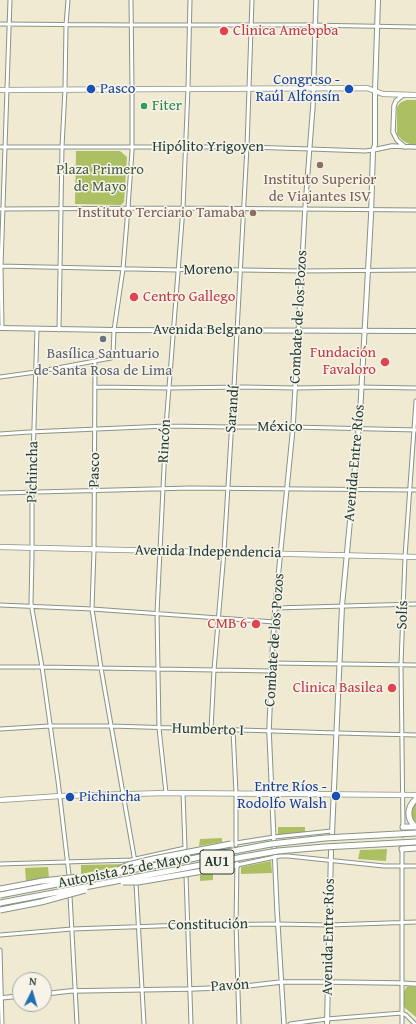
<!DOCTYPE html>
<html>
<head>
<meta charset="utf-8">
<style>
	body { margin:0 }
	#map { position:relative; width:416px; height:1024px; overflow:hidden; background:#f1ead3; font-family:"Gentium Book Plus",serif }
	canvas { display:block }
	.north { position:absolute; left:12px; top:972px; width:40px; height:40px; box-sizing:border-box; background:#f7f3e8; border:1px solid #a1aaa0; border-radius:50%; rotate:5deg; font-size:11px; font-weight:700; line-height:16px; text-align:center; color:#1f3d34 }
	.north::after { content:''; display:block; margin:auto; width:14px; height:18px; background:#1f6fb2; clip-path:polygon(50% 0,100% 100%,50% 72%,0 100%) }
</style>
</head>
<body>
<div id="map">
<canvas width="416" height="1024"></canvas>
<div class="north">N</div>
</div>
<script>
const ctx = document.querySelector('canvas').getContext('2d');
ctx.lineJoin = 'round';
function fillPath(path, color) {
  ctx.fillStyle = color;
  ctx.fill(path, 'evenodd');
}
function stroke(path, color, width, dash) {
  ctx.strokeStyle = color;
  ctx.lineWidth = width;
  ctx.lineCap = dash ? 'butt' : 'round';
  ctx.setLineDash(dash || []);
  ctx.stroke(path);
}
function write(font, color, halo, rows, align = 'center') {
  ctx.font = font + ' "Gentium Book Plus",serif';
  ctx.lineWidth = 3;
  ctx.setLineDash([]);
  ctx.textBaseline = 'middle';
  ctx.strokeStyle = halo;
  ctx.fillStyle = color;
  for (const [text, x, y, turn = 0] of rows) {
    ctx.save();
    ctx.translate(x, y);
    ctx.rotate((+turn || 0) * Math.PI / 180);
    ctx.textAlign = isNaN(turn) ? turn : align;
    if (halo) ctx.strokeText(text, 0, 0);
    ctx.fillText(text, 0, 0);
    ctx.restore();
  }
}
fillPath(new Path2D(`
	M 406,100 L 416,100 L 416,145 C 408,145 402,141 397,134 L 397,107 L 400,103 Z
	M 76,151 L 120,151 L 127,157 L 124,202 L 121,205 L 75,204 Z
	M 416,802 L 416,822 L 411,817 L 411,805 Z
	M 278,827 L 305,827 L 305,832 L 278,835 Z
	M 222,838 L 222,842 L 199,846 L 200,839 Z
	M 387,849 L 386,861 L 358,859 L 360,850 Z
	M 271,861 L 272,873 L 241,874 L 241,867 Z
	M 130,864 L 81,874 L 81,865 Z
	M 48,867 L 49,878 L 26,881 L 25,868 Z
	M 234,868 L 233,873 L 213,874 L 213,880 L 200,881 L 200,875 Z
	M 408,986 L 416,987 L 416,1017 L 405,1008 L 404,1006 C 404,1000 402,990 408,986 Z`), '#adbf63');
stroke(new Path2D(`
	M 402,847 L 403,833
	M 185,848 L 185,868`), '#c7c7b3', 3, [3, 1.5]);
const minor = new Path2D(`
	M 0,24 L 131,25 L 307,25 L 416,27
	M 0,147 L 247,147 L 310,149 L 365,151 L 373,150
	M 0,209 L 183,208 L 416,210
	M 0,266 L 178,270 L 186,269 L 302,271 L 416,270
	M 2,328 L 1,266 L 10,0
	M 37,329 L 32,491 L 32,555 L 31,603 L 42,667 L 58,781 L 69,875
	M 59,330 L 62,147 L 65,89 L 66,25 L 68,0
	M 95,361 L 94,550 L 92,609 L 101,668 L 135,862
	M 0,377 L 36,372 L 111,358 L 113,355 L 114,330 L 123,269 L 128,208 L 132,151 L 132,89 L 131,0
	M 96,387 L 169,388 L 244,387 L 295,388 L 361,387 L 416,388
	M 0,434 L 29,432 L 166,426 L 232,427 L 293,427 L 416,430
	M 0,493 L 190,488 L 416,490
	M 0,605 L 92,609 L 275,622
	M 275,608 L 416,604
	M 272,663 L 416,665
	M 0,667 L 42,667 L 272,671
	M 0,729 L 49,726 L 111,726 L 337,733 L 416,735
	M 211,730 L 214,670 L 224,552 L 234,387 L 247,147 L 252,0
	M 233,730 L 236,793 L 236,845
	M 166,793 L 159,728 L 157,613 L 166,426 L 183,208 L 188,88 L 190,0
	M 403,828 L 401,664 L 405,557 L 416,401
	M 236,843 L 274,837 L 332,831
	M 237,862 L 236,924 L 239,1024
	M 0,864 L 131,860 L 185,848 L 183,793
	M 237,865 L 280,856 L 288,856 L 384,866 L 416,866
	M 186,875 L 191,1024
	M 136,884 L 144,1024
	M 70,896 L 77,1024
	M 0,935 L 72,929 L 187,925 L 278,924 L 329,925 L 416,922
	M 0,950 L 2,1024
	M 290,1024 L 327,1019 L 402,1013 L 406,1015 L 415,1024
	M 402,1024 L 402,848`);
const tertiary = new Path2D(`
	M 403,95 L 396,101 L 394,106 L 393,132 L 397,140 L 405,147
	M 373,150 L 392,146 L 416,147
	M 44,994 L 70,991 L 190,989 L 238,987 L 281,982 L 328,982 L 398,983 L 416,984
	M 0,998 L 20,996
	M 284,1024 L 277,910 L 269,731 L 272,657 L 275,608 L 293,427 L 305,209 L 313,105 L 316,0`);
const secondary = new Path2D(`
	M 0,328 L 114,330 L 416,331
	M 332,834 L 342,606 L 360,414 L 371,216 L 373,150 L 375,145 L 375,91 L 378,0
	M 327,1024 L 331,851`);
const primary = new Path2D(`
	M 0,90 L 367,88 L 383,94 L 416,95
	M 0,547 L 416,557
	M 0,800 L 60,796 L 166,793 L 416,795`);
const motorway = new Path2D(`
	M 416,799 C 407,807 406,819 416,827
	M 403,827 L 416,827
	M 402,849 L 416,848
	M 197,872 L 237,865
	M 0,889 L 43,881`);
stroke(minor, '#889484', 5);
stroke(tertiary, '#889484', 5.5);
stroke(secondary, '#889484', 6);
stroke(primary, '#889484', 6);
stroke(motorway, '#889484', 7);
stroke(minor, '#fff', 3);
stroke(tertiary, '#fff', 3.5);
stroke(secondary, '#fff', 4);
stroke(primary, '#fff', 4.5);
stroke(motorway, '#fff', 5);
const motorwayBridge = new Path2D(`
	M 118,870 L 128,865 L 153,859 L 231,844
	M 109,874 L 271,844 L 325,838 L 416,833
	M 43,881 L 78,877
	M 123,882 L 138,882 L 197,872
	M 0,895 L 99,876
	M 0,903 L 243,857 L 278,851 L 324,847 L 416,842
	M 0,910 L 41,902 L 85,890`);
stroke(motorwayBridge, '#889484', 7, []);
stroke(motorwayBridge, '#fff', 5);
for (const [x, y, r, color] of [
	[224,31,5,"#e0444e"],
	[91,89,5,"#1a4fb4"],
	[349,89,5,"#1a4fb4"],
	[144,106,4,"#2e9e5b"],
	[320,165,4,"#8d6e63"],
	[253,213,4,"#8d6e63"],
	[134,297,5,"#e0444e"],
	[103,339,4,"#6b7280"],
	[385,362,5,"#e0444e"],
	[256,624,5,"#e0444e"],
	[392,688,5,"#e0444e"],
	[336,796,5,"#1a4fb4"],
	[70,797,5,"#1a4fb4"]
]) {
  const dot = new Path2D();
  dot.arc(x, y, r, 0, 2 * Math.PI);
  ctx.fillStyle = color;
  ctx.fill(dot);
  stroke(dot, '#f7f3e8', 1.5);
}
for (const [x, y, w] of [
	[217,862,34]
]) {
  const box = new Path2D();
  box.roundRect(x - w / 2, y - 12, w, 24, 3);
  ctx.fillStyle = '#f7f3e8';
  ctx.fill(box);
  stroke(box, '#1f3d34', 1);
}
write('bold 14px', '#1f3d34', null, [
	["AU1",217,862]
]);
write('15px', '#be3a42', '#f7f3e8', [
	["Clinica Amebpba",233,31,"left"],
	["Centro Gallego",143,297,"left"],
	["Fundación",376,353],
	["Favaloro",376,370],
	["CMB 6",247,624],
	["Clinica Basilea",383,688]
], 'right');
write('15px', '#164399', '#f7f3e8', [
	["Congreso -",340,80],
	["Raúl Alfonsín",340,97],
	["Pasco",100,89,"left"],
	["Entre Ríos -",327,787],
	["Rodolfo Walsh",327,804],
	["Pichincha",79,797,"left"]
], 'right');
write('15px', '#27864d', '#f7f3e8', [
	["Fiter",152,106]
], 'left');
write('15px', '#1f3d34', '#f7f3e8', [
	["Hipólito Yrigoyen",208,147],
	["Moreno",208,270,-1],
	["Combate de los Pozos",299,317,-87],
	["Avenida Belgrano",208,330],
	["Sarandí",233,409,-86],
	["México",280,427],
	["Rincón",165,441,-87],
	["Avenida Entre Ríos",355,463,-85],
	["Pasco",95,470,-89],
	["Pichincha",33,472,-89],
	["Avenida Independencia",208,552,1],
	["Solís",403,615,-88],
	["Combate de los Pozos",275,640,-86],
	["Humberto I",208,730,2],
	["Autopista 25 de Mayo",124,871,-11],
	["Constitución",208,925,-1],
	["Avenida Entre Ríos",329,937,-89],
	["Pavón",230,986,-4]
]);
write('15px', '#425e40', '#f7f3e8', [
	["Plaza Primero",100,170],
	["de Mayo",100,187]
]);
write('15px', '#785e54', '#f7f3e8', [
	["Instituto Superior",320,180],
	["de Viajantes ISV",320,197],
	["Instituto Terciario Tamaba",245,213,"right"]
]);
write('15px', '#5b616d', '#f7f3e8', [
	["Basílica Santuario",103,354],
	["de Santa Rosa de Lima",103,371]
]);
</script>
</body>
</html>
